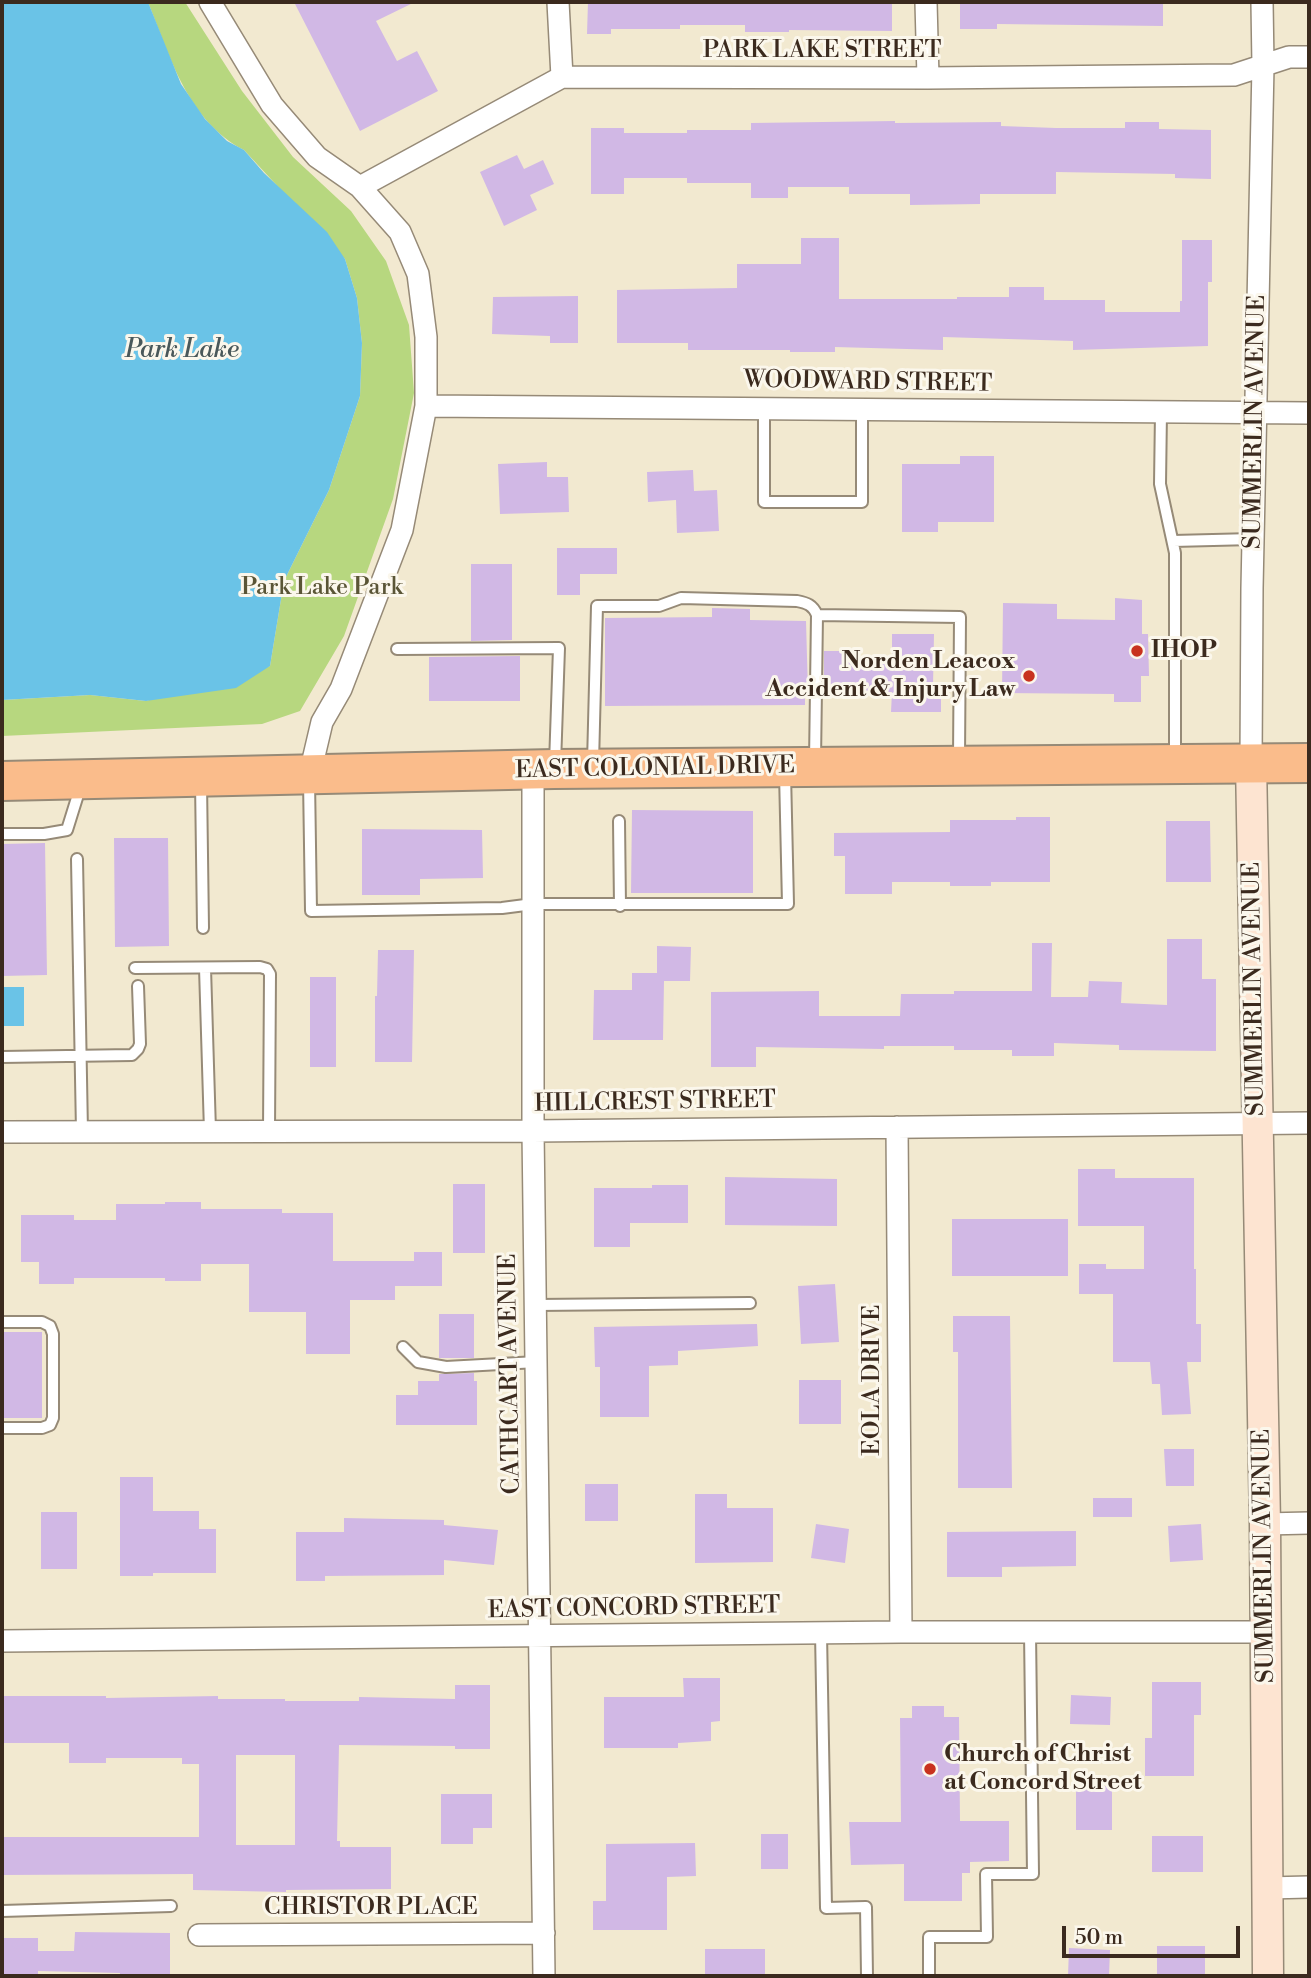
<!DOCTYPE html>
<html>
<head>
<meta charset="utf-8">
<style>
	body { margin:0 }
	#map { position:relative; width:1311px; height:1978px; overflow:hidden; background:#f2e9d0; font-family:"Libre Bodoni",serif }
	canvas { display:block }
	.frame { position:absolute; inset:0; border:4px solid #3b2a1e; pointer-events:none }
	.scale { position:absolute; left:1062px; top:1926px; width:178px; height:32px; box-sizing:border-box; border:4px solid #3b2a1e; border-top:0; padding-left:9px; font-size:21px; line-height:24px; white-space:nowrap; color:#3b2a1e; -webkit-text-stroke:5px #fbf7ec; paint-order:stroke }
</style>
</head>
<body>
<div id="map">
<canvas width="1311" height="1978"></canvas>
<div class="frame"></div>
<div class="scale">50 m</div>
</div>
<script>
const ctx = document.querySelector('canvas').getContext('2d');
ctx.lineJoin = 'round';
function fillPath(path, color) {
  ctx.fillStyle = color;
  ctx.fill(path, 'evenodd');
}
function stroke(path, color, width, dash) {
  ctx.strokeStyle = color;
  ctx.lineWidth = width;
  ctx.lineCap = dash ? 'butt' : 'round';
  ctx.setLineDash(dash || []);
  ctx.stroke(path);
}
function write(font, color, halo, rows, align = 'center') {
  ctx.font = font + ' "Libre Bodoni",serif';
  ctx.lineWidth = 6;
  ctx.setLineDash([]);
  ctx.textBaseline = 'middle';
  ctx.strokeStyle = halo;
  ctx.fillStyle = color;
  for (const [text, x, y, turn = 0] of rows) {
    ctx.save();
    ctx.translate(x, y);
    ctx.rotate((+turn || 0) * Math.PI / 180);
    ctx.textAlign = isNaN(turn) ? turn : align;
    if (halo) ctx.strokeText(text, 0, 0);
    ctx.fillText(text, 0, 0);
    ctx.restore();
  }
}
fillPath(new Path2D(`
	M 148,2 L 185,2 L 242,91 L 293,157 L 351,211 L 386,261 L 409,325 L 414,393 L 393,499 L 344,636 L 300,711 L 262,724 L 2,736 L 2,700 L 90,695 L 146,701 L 270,666 L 284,581 L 329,490 L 360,396 L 362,343 L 357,298 L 345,259 L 244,150 C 188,121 170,57 148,2 Z`), '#b7d77f');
fillPath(new Path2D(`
	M 2,2 L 148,2 L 181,84 L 205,119 L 227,141 L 244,150 L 264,173 L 327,232 L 345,259 L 357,298 L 362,343 L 360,396 L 329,490 L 284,581 L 270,666 L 236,688 L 146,701 L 90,695 L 2,700 Z
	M 2,987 L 24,987 L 24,1026 L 2,1026 Z`), '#6ac3e7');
fillPath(new Path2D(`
	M 294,2 L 415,2 L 376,21 L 397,61 L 417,51 L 438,91 L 360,131 Z
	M 588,2 L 892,2 L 892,31 L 789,30 L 789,32 L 745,32 L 745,25 L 680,25 L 680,29 L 611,29 L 611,34 L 587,34 Z
	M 960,2 L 1163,2 L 1163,26 L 997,24 L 997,29 L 960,29 Z
	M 895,121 L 895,123 L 1001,122 L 1001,126 L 1056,128 L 1125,128 L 1125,122 L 1159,122 L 1159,129 L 1211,130 L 1211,179 L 1175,178 L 1175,174 L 1056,172 L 1056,194 L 980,194 L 980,204 L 910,205 L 910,194 L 849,194 L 849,187 L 788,187 L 788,198 L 751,198 L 751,183 L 687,183 L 687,178 L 624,178 L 624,194 L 591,194 L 591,128 L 624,128 L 624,133 L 687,133 L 687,130 L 751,130 L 751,123 Z
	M 517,155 L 524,169 L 543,160 L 554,184 L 530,195 L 537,210 L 504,226 L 480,172 Z
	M 801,238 L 839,238 L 839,299 L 957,299 L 957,297 L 1009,297 L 1009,287 L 1044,287 L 1044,300 L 1105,300 L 1105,312 L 1180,312 L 1180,301 L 1182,301 L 1182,240 L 1212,240 L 1212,282 L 1208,282 L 1208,346 L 1073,350 L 1073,341 L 943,337 L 943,350 L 835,347 L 835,352 L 790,352 L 790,350 L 688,350 L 688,343 L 617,343 L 617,290 L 737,288 L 737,264 L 801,264 Z
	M 578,296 L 578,343 L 550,343 L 550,336 L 492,334 L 493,297 Z
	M 960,456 L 994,456 L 994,522 L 938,522 L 938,532 L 902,532 L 902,464 L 960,464 Z
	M 547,462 L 547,477 L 568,477 L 569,512 L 500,514 L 498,464 Z
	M 693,470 L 694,491 L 717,490 L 719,531 L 677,533 L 676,500 L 648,502 L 647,472 Z
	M 557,548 L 617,548 L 617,574 L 580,574 L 580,595 L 557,595 Z
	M 471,564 L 512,564 L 512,640 L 471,641 Z
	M 1115,598 L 1142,600 L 1142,634 L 1148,634 L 1149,676 L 1141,676 L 1141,702 L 1114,702 L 1114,694 L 1002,693 L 1003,603 L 1057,604 L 1057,619 L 1115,620 Z
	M 712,608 L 750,609 L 750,620 L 806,621 L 808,693 L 805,693 L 805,705 L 605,706 L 605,618 L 712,617 Z
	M 892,634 L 934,634 L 933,686 L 941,686 L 941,712 L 891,712 L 892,692 L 824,693 L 824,651 L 848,651 L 848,658 L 892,657 Z
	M 520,656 L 520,701 L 429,701 L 429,657 Z
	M 632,810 L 753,811 L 753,893 L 631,893 Z
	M 1016,817 L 1050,817 L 1050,882 L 991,882 L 991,886 L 950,886 L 950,882 L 892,882 L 892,894 L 845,894 L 845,856 L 834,856 L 834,833 L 950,832 L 950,820 L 1016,820 Z
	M 1166,821 L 1210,821 L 1211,882 L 1166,882 Z
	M 362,829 L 482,830 L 483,878 L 420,879 L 420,895 L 362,895 Z
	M 114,838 L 168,838 L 169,946 L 115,947 Z
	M 45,843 L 47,975 L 2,976 L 2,844 Z
	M 1167,939 L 1202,939 L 1202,979 L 1216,979 L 1216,1051 L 1119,1050 L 1119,1045 L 1054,1043 L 1054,1056 L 1012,1056 L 1012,1050 L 954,1050 L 954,1046 L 884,1046 L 884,1049 L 756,1047 L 756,1067 L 711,1067 L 711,992 L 819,991 L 819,1016 L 900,1016 L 901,994 L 954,994 L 954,991 L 1032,991 L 1032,943 L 1052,943 L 1051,997 L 1088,997 L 1089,981 L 1122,982 L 1121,1003 L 1167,1005 Z
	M 657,946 L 691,947 L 690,981 L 664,981 L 663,1040 L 593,1040 L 594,990 L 632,990 L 632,973 L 657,973 Z
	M 378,950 L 414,950 L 412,1062 L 375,1062 L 375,996 L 377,996 Z
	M 310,977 L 336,977 L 336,1067 L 310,1067 Z
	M 1078,1169 L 1115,1169 L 1115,1178 L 1194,1178 L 1194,1269 L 1196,1269 L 1196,1324 L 1201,1324 L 1201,1362 L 1187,1362 L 1191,1414 L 1162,1415 L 1160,1384 L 1152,1384 L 1150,1362 L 1113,1362 L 1113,1294 L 1079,1294 L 1079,1264 L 1106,1264 L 1106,1269 L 1144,1269 L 1144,1226 L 1078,1226 Z
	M 725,1177 L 837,1179 L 837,1226 L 725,1225 Z
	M 453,1184 L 485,1184 L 485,1253 L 453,1253 Z
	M 652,1185 L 688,1185 L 688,1223 L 630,1223 L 630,1247 L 594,1247 L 594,1188 L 652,1188 Z
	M 165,1202 L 201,1202 L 201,1209 L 282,1209 L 282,1213 L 333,1213 L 333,1261 L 414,1261 L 414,1252 L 442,1252 L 442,1286 L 395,1286 L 395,1300 L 350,1300 L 350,1354 L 306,1354 L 306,1312 L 249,1312 L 249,1264 L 201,1264 L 201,1281 L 165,1281 L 165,1278 L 74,1278 L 74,1284 L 39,1284 L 39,1262 L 21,1262 L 21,1215 L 74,1215 L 74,1220 L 116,1220 L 116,1204 L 165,1204 Z
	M 952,1219 L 1068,1219 L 1068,1276 L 952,1276 Z
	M 835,1284 L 839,1342 L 801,1344 L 798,1286 Z
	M 439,1314 L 474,1314 L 474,1358 L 439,1358 Z
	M 953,1316 L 1010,1316 L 1012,1488 L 958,1488 L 958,1352 L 953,1352 Z
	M 757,1324 L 758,1346 L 678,1351 L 678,1365 L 649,1366 L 649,1417 L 600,1417 L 600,1367 L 595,1367 L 594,1327 Z
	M 2,1332 L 42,1332 L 42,1418 L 2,1418 Z
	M 474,1373 L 474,1381 L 477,1381 L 477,1425 L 396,1425 L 396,1395 L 418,1395 L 418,1381 L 439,1381 L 439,1374 Z
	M 799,1380 L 841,1380 L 841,1424 L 799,1424 Z
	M 1164,1449 L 1194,1449 L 1194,1486 L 1166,1486 Z
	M 120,1477 L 153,1477 L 153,1511 L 199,1511 L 199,1529 L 216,1529 L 216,1573 L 153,1573 L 153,1576 L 120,1576 Z
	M 585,1484 L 618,1484 L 618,1521 L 585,1521 Z
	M 695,1494 L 727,1494 L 727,1508 L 773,1508 L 773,1562 L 695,1563 Z
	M 1093,1498 L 1132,1498 L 1132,1517 L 1093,1517 Z
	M 41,1512 L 77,1512 L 77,1569 L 41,1569 Z
	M 344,1518 L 444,1520 L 444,1525 L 498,1530 L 494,1565 L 444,1560 L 444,1575 L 325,1576 L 325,1581 L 296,1581 L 296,1532 L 344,1532 Z
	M 816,1524 L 849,1529 L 845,1563 L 811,1558 Z
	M 1201,1524 L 1203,1560 L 1170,1562 L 1168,1526 Z
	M 1076,1531 L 1076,1566 L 1002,1567 L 1002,1577 L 947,1577 L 947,1532 Z
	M 683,1678 L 720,1678 L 720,1721 L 711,1722 L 711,1741 L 678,1743 L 678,1748 L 604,1748 L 604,1697 L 684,1697 Z
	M 1152,1682 L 1201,1682 L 1201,1715 L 1194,1715 L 1194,1776 L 1145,1776 L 1145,1738 L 1152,1738 Z
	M 455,1685 L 490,1685 L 490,1749 L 455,1749 L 455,1746 L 339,1745 L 337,1841 L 340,1841 L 340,1847 L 391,1847 L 391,1889 L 286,1890 L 286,1892 L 193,1890 L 193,1874 L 2,1875 L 2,1837 L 199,1837 L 199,1764 L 182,1764 L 182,1758 L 106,1758 L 106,1763 L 69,1763 L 69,1743 L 2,1743 L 2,1696 L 106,1696 L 106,1698 L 218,1696 L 218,1699 L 285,1699 L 285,1701 L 359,1701 L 359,1697 L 455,1699 ZM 236,1755 L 295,1755 L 295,1845 L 236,1845 Z
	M 1071,1695 L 1111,1697 L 1110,1725 L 1070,1724 Z
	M 912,1706 L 944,1706 L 944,1717 L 959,1717 L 960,1821 L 1009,1821 L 1009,1861 L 970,1862 L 970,1873 L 962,1873 L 962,1901 L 904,1901 L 904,1864 L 851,1865 L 849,1822 L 901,1822 L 900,1718 L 912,1718 Z
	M 1076,1786 L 1112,1786 L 1112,1830 L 1076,1830 Z
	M 441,1794 L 492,1794 L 492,1828 L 473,1828 L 473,1844 L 441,1844 Z
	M 761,1834 L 788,1834 L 788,1869 L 761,1869 Z
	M 1152,1836 L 1203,1836 L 1203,1872 L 1152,1872 Z
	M 695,1843 L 696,1876 L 667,1877 L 667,1930 L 593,1930 L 593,1901 L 606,1901 L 606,1844 Z
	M 75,1932 L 170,1933 L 170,1976 L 120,1976 L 120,1973 L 38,1971 L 38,1975 L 2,1975 L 2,1938 L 38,1938 L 38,1951 L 74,1951 Z
	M 1157,1946 L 1205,1946 L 1205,1976 L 1157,1976 Z
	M 1069,1948 L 1110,1950 L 1109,1976 L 1068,1976 Z
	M 705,1949 L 765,1949 L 765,1976 L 705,1976 Z`), '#d1b8e5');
const lane = new Path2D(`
	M 764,408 L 764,502 L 862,502 L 862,409
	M 1161,412 L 1160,484 L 1175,553 L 1175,757
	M 1173,541 L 1253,539
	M 817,615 L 960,617 L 959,758
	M 397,649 L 559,648 L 555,764
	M 593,763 L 597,606 L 659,606 L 681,598 L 797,601 C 807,603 813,605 817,615 L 815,761
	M 309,780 L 311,911 L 502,908 L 533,904 L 788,904 L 785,773
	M 201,782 L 203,928
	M 619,821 L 620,906
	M 2,834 L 44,834 L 67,830 L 81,785
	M 77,859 L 82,1132
	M 135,968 L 260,967 L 267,969 L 270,974 L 269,1131
	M 205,968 L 210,1131
	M 2,1057 L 132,1055 L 138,1049 L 140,1044 L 138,986
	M 536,1305 L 750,1303
	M 2,1322 L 42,1322 L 50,1326 L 53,1334 L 53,1418 L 50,1425 L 42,1428 L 2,1428
	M 403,1347 L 418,1362 L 446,1367 L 537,1362
	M 821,1633 L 826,1908 L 866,1907 L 867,1976
	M 2,1911 L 171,1906
	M 929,1976 L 929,1937 L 987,1937 L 986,1874 L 1033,1874 L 1030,1632`);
const street = new Path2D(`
	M 210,2 L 272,105 L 317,157 L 360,187 L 400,232 L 418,274 L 426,337 L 426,406 L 402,530 L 341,689 L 322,722 L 310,773
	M 558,2 L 562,77
	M 926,2 L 928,78
	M 360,187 L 562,77 L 928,78 L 1234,75 L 1289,57 L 1309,57
	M 426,406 L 1309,413
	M 1251,762 L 1252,588 L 1263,66 L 1262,2
	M 533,770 L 533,1131 L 544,1976
	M 897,1127 L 901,1632
	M 2,1132 L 533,1131 L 1309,1123
	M 1265,1524 L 1309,1523
	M 2,1641 L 901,1632 L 1266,1632
	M 1267,1888 L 1309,1887
	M 199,1935 L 544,1933`);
const secondary = new Path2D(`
	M 1251,762 L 1265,1524 L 1268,1976`);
const highway = new Path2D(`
	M 2,781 L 554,769 L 1309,763`);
stroke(lane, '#968a77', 14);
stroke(street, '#968a77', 24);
stroke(secondary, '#968a77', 33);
stroke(highway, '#968a77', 42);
stroke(lane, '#fff', 10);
stroke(street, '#fff', 21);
stroke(secondary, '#fde4d1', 30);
stroke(highway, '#fabc8b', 38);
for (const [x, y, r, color] of [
	[1137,651,7,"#c8321e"],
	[1029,676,7,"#c8321e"],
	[930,1769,7,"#c8321e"]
]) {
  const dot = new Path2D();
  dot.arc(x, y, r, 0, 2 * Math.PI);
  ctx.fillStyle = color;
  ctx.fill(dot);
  stroke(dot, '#fbf7ec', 2.5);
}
write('24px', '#3b2a1e', '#fbf7ec', [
	["PARK LAKE STREET",822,51],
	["WOODWARD STREET",868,383,1],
	["SUMMERLIN AVENUE",1256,422,-89],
	["EAST COLONIAL DRIVE",655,769,-1],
	["SUMMERLIN AVENUE",1255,989,-91],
	["HILLCREST STREET",655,1103,-1],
	["CATHCART AVENUE",511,1374,-91],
	["EOLA DRIVE",873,1380,-90],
	["SUMMERLIN AVENUE",1265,1556,-91],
	["EAST CONCORD STREET",634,1609,-1],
	["CHRISTOR PLACE",371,1908]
]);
write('24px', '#5a5536', '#fbf7ec', [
	["Park Lake Park",322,588]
]);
write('bold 24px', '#3b2a1e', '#fbf7ec', [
	["IHOP",1151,651],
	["Norden Leacox",1015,662,"right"],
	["Accident & Injury Law",1015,690,"right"],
	["Church of Christ",944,1755],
	["at Concord Street",944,1783]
], 'left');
write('italic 26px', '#49585a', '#fbf7ec', [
	["Park Lake",182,351]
]);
</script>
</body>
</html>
